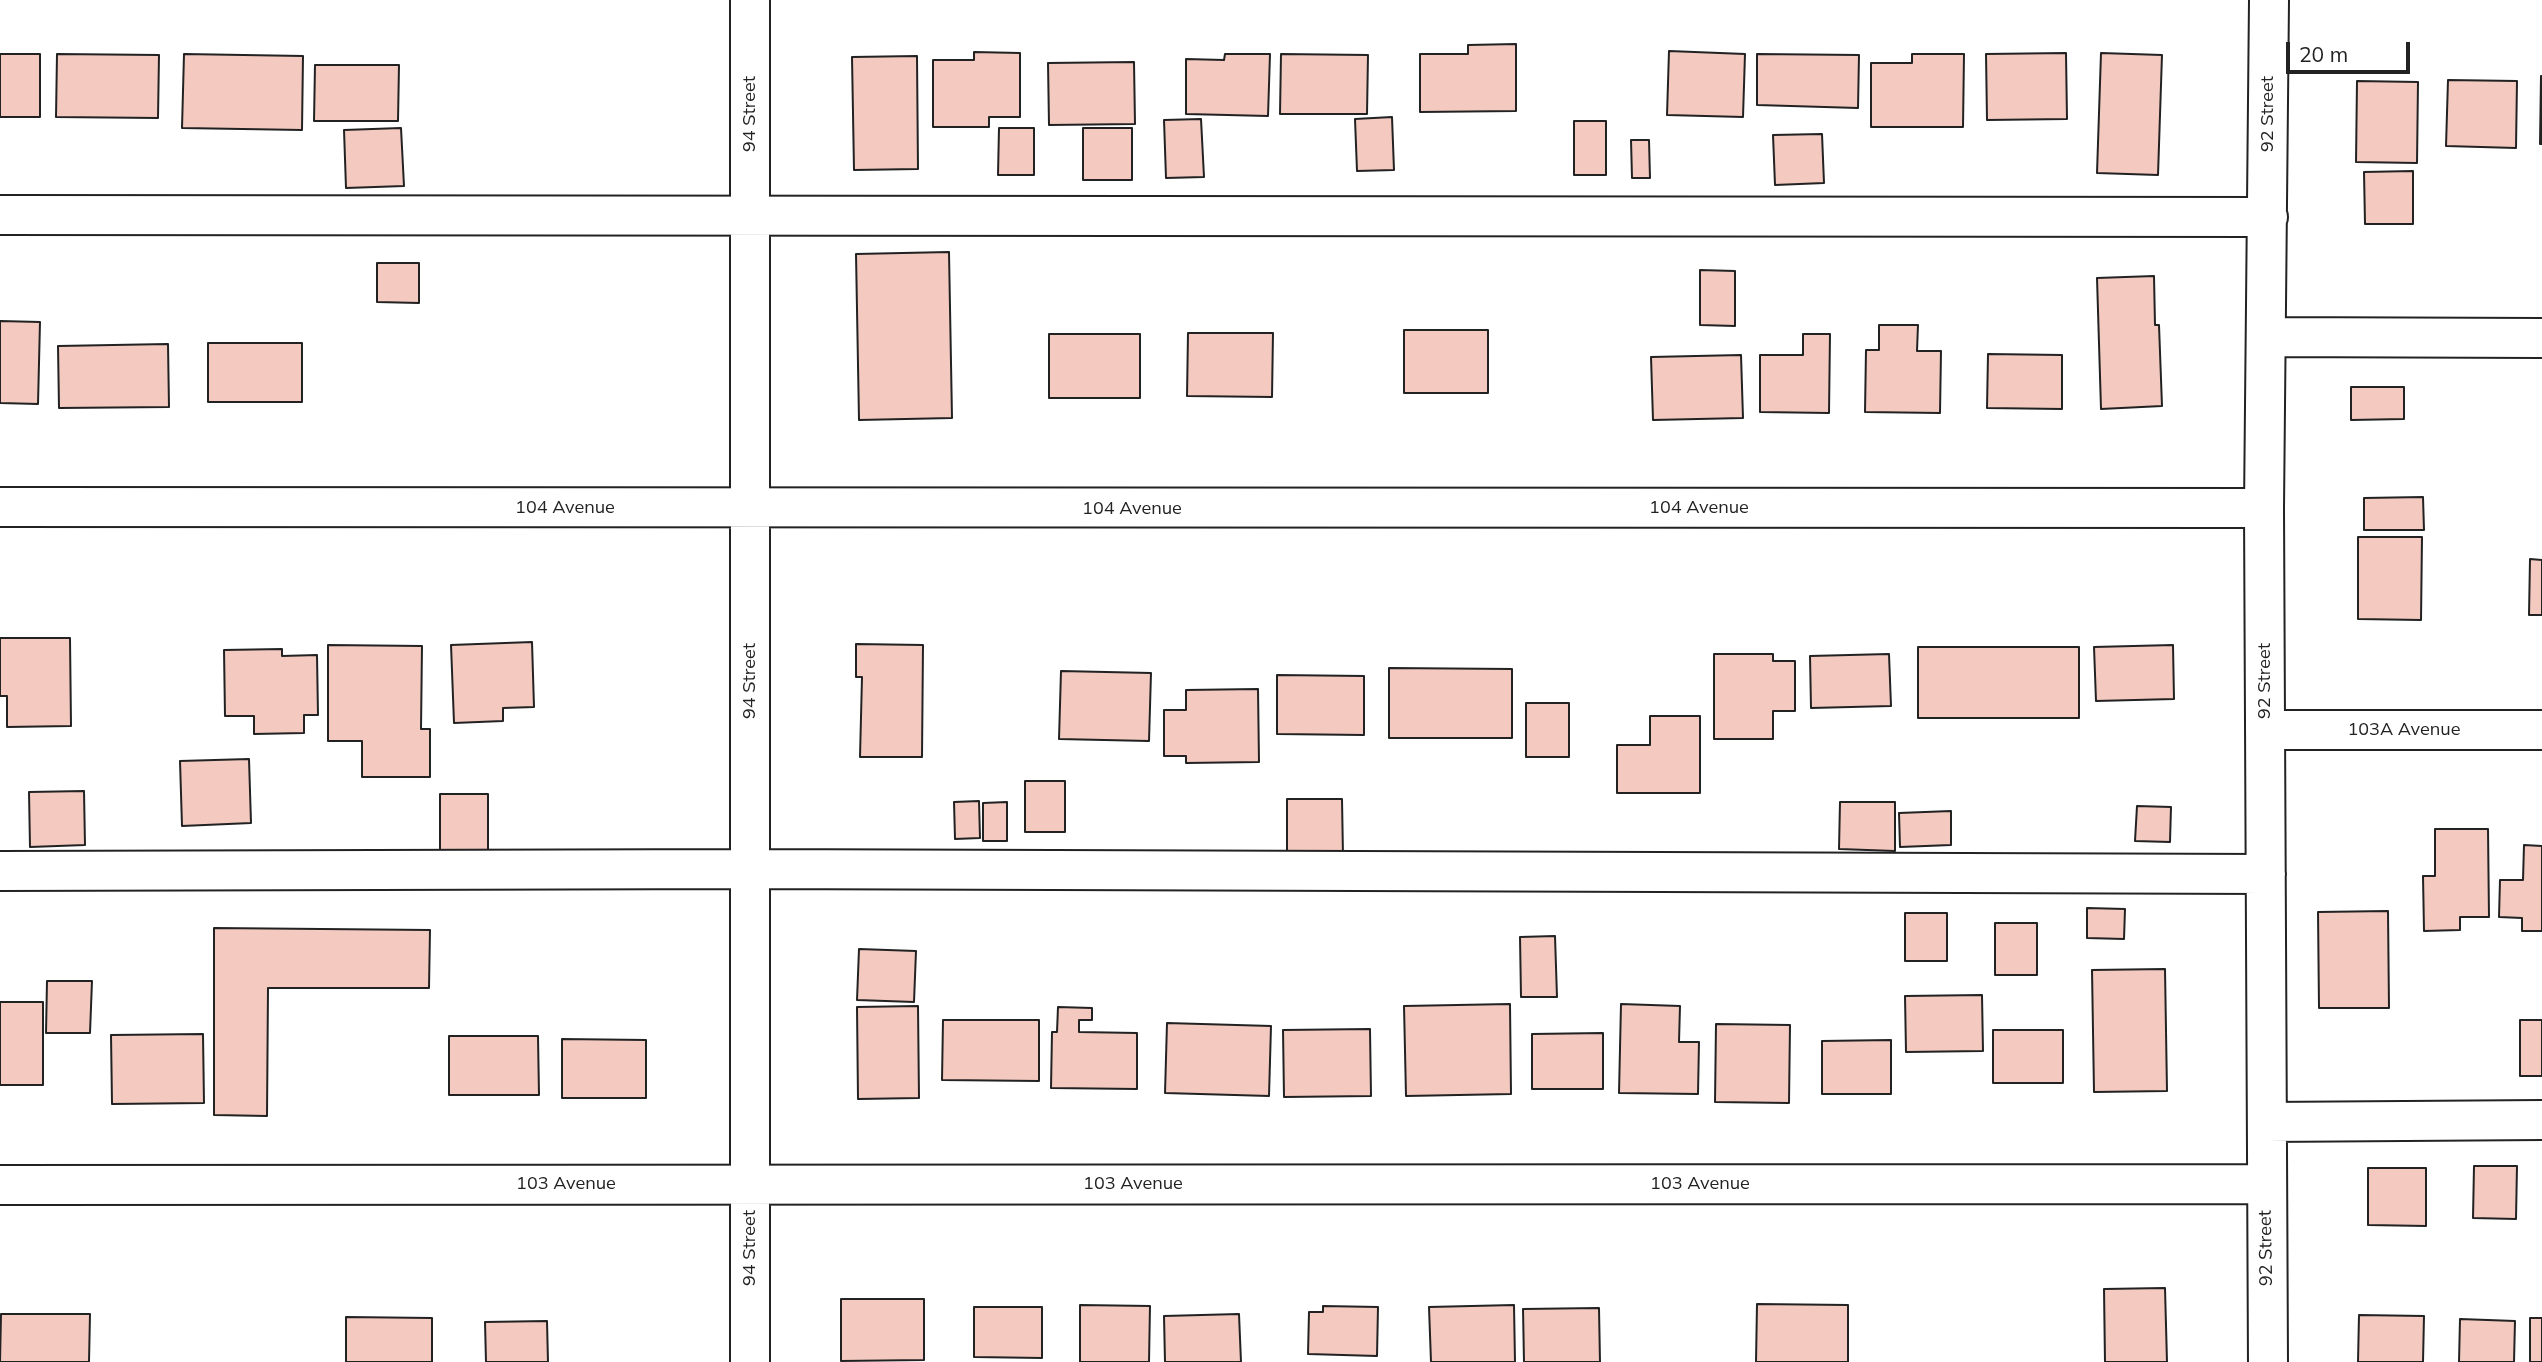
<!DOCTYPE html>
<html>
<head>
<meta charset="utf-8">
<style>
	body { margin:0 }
	#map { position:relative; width:2542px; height:1362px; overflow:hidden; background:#fff; font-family:Mulish,sans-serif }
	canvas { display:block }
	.scale { position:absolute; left:2286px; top:42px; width:124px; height:32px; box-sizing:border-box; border:4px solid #222; border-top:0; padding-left:9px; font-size:21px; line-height:24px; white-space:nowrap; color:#222; -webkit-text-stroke:5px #fff; paint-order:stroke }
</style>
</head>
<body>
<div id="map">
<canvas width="2542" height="1362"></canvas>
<div class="scale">20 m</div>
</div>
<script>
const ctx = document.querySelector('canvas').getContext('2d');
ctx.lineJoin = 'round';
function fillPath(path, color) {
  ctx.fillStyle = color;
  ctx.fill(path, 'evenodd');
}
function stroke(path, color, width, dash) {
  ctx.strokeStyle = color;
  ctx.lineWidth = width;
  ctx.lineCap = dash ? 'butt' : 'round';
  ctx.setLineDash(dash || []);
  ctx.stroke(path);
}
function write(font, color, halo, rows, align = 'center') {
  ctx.font = font + ' Mulish,sans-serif';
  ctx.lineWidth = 5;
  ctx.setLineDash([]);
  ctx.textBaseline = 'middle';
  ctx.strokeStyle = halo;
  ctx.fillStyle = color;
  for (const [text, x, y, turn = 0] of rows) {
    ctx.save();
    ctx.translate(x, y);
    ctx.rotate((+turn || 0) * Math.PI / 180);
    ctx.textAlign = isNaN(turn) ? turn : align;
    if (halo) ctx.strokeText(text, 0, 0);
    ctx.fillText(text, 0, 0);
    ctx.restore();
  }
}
const building = new Path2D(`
	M 1516,44 L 1516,111 L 1420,112 L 1420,54 L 1468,54 L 1468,45 Z
	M 1669,51 L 1745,54 L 1743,117 L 1667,115 Z
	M 974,52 L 1020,53 L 1020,117 L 989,117 L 989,127 L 933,127 L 933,60 L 974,60 Z
	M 2066,53 L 2067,119 L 1987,120 L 1986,54 Z
	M 2101,53 L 2162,55 L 2158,175 L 2097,173 Z
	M 0,54 L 40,54 L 40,117 L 0,117 Z
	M 57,54 L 159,55 L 158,118 L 56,117 Z
	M 184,54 L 303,56 L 302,130 L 182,128 Z
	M 1225,54 L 1270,54 L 1268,116 L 1186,114 L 1186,59 L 1224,60 Z
	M 1281,54 L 1368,55 L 1367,114 L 1280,114 Z
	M 1757,54 L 1859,55 L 1858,108 L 1757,105 Z
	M 1912,54 L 1964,54 L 1963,127 L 1871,127 L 1871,63 L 1912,63 Z
	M 917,56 L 918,169 L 854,170 L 852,57 Z
	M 1134,62 L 1135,124 L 1049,125 L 1048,63 Z
	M 315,65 L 399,65 L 398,121 L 314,121 Z
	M 2541,76 L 2542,76 L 2542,144 L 2540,144 Z
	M 2448,80 L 2517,81 L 2516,148 L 2446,146 Z
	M 2357,81 L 2418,82 L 2417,163 L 2356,162 Z
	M 1392,117 L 1394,170 L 1357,171 L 1355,119 Z
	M 1201,119 L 1204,177 L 1166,178 L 1164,120 Z
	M 1574,121 L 1606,121 L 1606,175 L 1574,175 Z
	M 401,128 L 404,186 L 346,188 L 344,130 Z
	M 999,128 L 1034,128 L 1034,175 L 998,175 Z
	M 1083,128 L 1132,128 L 1132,180 L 1083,180 Z
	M 1822,134 L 1824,183 L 1775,185 L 1773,135 Z
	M 1631,140 L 1649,140 L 1650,178 L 1632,178 Z
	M 2413,171 L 2413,224 L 2365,224 L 2364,172 Z
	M 949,252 L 952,418 L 859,420 L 856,254 Z
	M 377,263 L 419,263 L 419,303 L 377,302 Z
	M 1700,270 L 1735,271 L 1735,326 L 1700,325 Z
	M 2154,276 L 2155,325 L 2159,325 L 2162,406 L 2101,409 L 2097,278 Z
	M 0,321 L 40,322 L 38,404 L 0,403 Z
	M 1879,325 L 1918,325 L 1917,351 L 1941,351 L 1940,413 L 1865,412 L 1866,350 L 1879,350 Z
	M 1404,330 L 1488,330 L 1488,393 L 1404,393 Z
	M 1188,333 L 1273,333 L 1272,397 L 1187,396 Z
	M 1049,334 L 1140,334 L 1140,398 L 1049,398 Z
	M 1803,334 L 1830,334 L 1829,413 L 1760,412 L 1760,355 L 1803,355 Z
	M 208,343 L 302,343 L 302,402 L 208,402 Z
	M 168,344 L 169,407 L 59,408 L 58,346 Z
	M 1988,354 L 2062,355 L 2062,409 L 1987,408 Z
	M 1741,355 L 1743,418 L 1653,420 L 1651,357 Z
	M 2351,387 L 2404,387 L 2404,419 L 2351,420 Z
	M 2423,497 L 2424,530 L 2364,530 L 2364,498 Z
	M 2358,537 L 2422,537 L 2421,620 L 2358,619 Z
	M 2530,559 L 2542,560 L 2542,615 L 2529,615 Z
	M 0,638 L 70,638 L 71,726 L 7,727 L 7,696 L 0,696 Z
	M 532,642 L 534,707 L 503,708 L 503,721 L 454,723 L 451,645 Z
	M 856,644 L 923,645 L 922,757 L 860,757 L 862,677 L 856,677 Z
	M 328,645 L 422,646 L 421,729 L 430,729 L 430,777 L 362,777 L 362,741 L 328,741 Z
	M 2173,645 L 2174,699 L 2096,701 L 2094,647 Z
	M 1918,647 L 2079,647 L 2079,718 L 1918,718 Z
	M 282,649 L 282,656 L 317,655 L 318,715 L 304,715 L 304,733 L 254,734 L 254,716 L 225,716 L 224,650 Z
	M 1714,654 L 1773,654 L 1773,661 L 1795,661 L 1795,711 L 1773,711 L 1773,739 L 1714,739 Z
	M 1889,654 L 1891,706 L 1811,708 L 1810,656 Z
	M 1389,668 L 1512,669 L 1512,738 L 1389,738 Z
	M 1061,671 L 1151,673 L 1149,741 L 1059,739 Z
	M 1277,675 L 1364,676 L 1364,735 L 1277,734 Z
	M 1258,689 L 1259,762 L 1186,763 L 1186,756 L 1164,756 L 1164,710 L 1186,710 L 1186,690 Z
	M 1526,703 L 1569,703 L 1569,757 L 1526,757 Z
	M 1650,716 L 1700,716 L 1700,793 L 1617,793 L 1617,745 L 1650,745 Z
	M 249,759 L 251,823 L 182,826 L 180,761 Z
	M 1025,781 L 1065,781 L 1065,832 L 1025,832 Z
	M 84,791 L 85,845 L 30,847 L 29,792 Z
	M 440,794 L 488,794 L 488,857 L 440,857 Z
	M 1287,799 L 1342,799 L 1343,856 L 1287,856 Z
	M 979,801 L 980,838 L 955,839 L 954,802 Z
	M 1007,802 L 1007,841 L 983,841 L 983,803 Z
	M 1840,802 L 1895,802 L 1895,851 L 1839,849 Z
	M 2137,806 L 2171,807 L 2170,842 L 2135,841 Z
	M 1951,811 L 1951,845 L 1900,847 L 1899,813 Z
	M 2435,829 L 2488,829 L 2489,917 L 2460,917 L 2460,930 L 2424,931 L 2423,876 L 2435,876 Z
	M 2524,845 L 2542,846 L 2542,931 L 2522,931 L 2522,918 L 2499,917 L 2500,880 L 2523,880 Z
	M 2087,908 L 2125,909 L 2124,939 L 2087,938 Z
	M 2388,911 L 2389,1008 L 2319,1008 L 2318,912 Z
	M 1905,913 L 1947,913 L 1947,961 L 1905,961 Z
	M 1995,923 L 2037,923 L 2037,975 L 1995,975 Z
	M 214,928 L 430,930 L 429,988 L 268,988 L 267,1116 L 214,1115 Z
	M 1555,936 L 1557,997 L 1521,997 L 1520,937 Z
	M 859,949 L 916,951 L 914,1002 L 857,1000 Z
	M 2165,969 L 2167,1091 L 2094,1092 L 2092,970 Z
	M 47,981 L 92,981 L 90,1033 L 46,1033 Z
	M 1982,995 L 1983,1051 L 1906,1052 L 1905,996 Z
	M 0,1002 L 43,1002 L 43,1085 L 0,1085 Z
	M 1510,1004 L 1511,1094 L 1406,1096 L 1404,1006 Z
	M 1621,1004 L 1680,1006 L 1679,1042 L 1699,1042 L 1698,1094 L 1619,1093 Z
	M 918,1006 L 919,1098 L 858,1099 L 857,1007 Z
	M 1058,1007 L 1092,1008 L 1092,1020 L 1079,1020 L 1079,1032 L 1137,1033 L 1137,1089 L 1051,1088 L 1052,1032 L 1057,1032 Z
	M 943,1020 L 1039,1020 L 1039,1081 L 942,1080 Z
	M 2520,1020 L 2542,1020 L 2542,1076 L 2520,1076 Z
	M 1167,1023 L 1271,1026 L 1269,1096 L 1165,1093 Z
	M 1716,1024 L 1790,1025 L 1789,1103 L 1715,1102 Z
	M 1370,1029 L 1371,1096 L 1284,1097 L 1283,1030 Z
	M 1993,1030 L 2063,1030 L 2063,1083 L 1993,1083 Z
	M 1603,1033 L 1603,1089 L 1532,1089 L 1532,1034 Z
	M 203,1034 L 204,1103 L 112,1104 L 111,1035 Z
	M 449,1036 L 538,1036 L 539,1095 L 449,1095 Z
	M 562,1039 L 646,1040 L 646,1098 L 562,1098 Z
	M 1891,1040 L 1891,1094 L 1822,1094 L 1822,1041 Z
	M 2474,1166 L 2517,1166 L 2516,1219 L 2473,1218 Z
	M 2368,1168 L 2426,1168 L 2426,1226 L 2368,1225 Z
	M 2165,1288 L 2167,1362 L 2105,1362 L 2104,1289 Z
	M 841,1299 L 924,1299 L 924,1360 L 841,1361 Z
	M 1757,1304 L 1848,1305 L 1848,1362 L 1756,1362 Z
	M 1080,1305 L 1150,1306 L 1149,1362 L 1080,1362 Z
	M 1514,1305 L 1515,1362 L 1431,1362 L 1429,1307 Z
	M 1323,1306 L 1378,1307 L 1377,1356 L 1308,1354 L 1309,1312 L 1323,1312 Z
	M 974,1307 L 1042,1307 L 1042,1358 L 974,1357 Z
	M 1599,1308 L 1600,1362 L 1524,1362 L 1523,1309 Z
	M 1,1314 L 90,1314 L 89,1362 L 0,1362 Z
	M 1239,1314 L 1241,1362 L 1165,1362 L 1164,1316 Z
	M 2359,1315 L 2424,1316 L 2423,1362 L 2358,1362 Z
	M 346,1317 L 432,1318 L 432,1362 L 346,1362 Z
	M 2530,1318 L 2542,1318 L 2542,1362 L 2530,1362 Z
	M 2460,1319 L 2515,1321 L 2514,1362 L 2459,1362 Z
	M 547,1321 L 548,1362 L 486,1362 L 485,1322 Z`);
fillPath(building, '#f3c9c0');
stroke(building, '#222', 2);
const minor = new Path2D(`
	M 0,215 L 2268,217
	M 2267,337 L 2542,338
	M 0,507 L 2264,508
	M 2265,730 L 2542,730
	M 0,871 L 750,869 L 2266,874
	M 2267,1122 L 2542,1120
	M 0,1185 L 2266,1184
	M 750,1362 L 750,0
	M 2268,1362 L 2264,508 L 2269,0`);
stroke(minor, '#222', 42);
stroke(minor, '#fff', 38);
write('18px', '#222', '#fff', [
	["94 Street",750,114,-90],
	["92 Street",2268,114,-90],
	["104 Avenue",565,508],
	["104 Avenue",1699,508],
	["104 Avenue",1132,509],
	["94 Street",750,681,-90],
	["92 Street",2265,681,-90],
	["103A Avenue",2404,730],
	["103 Avenue",566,1184],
	["103 Avenue",1133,1184],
	["103 Avenue",1700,1184],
	["94 Street",750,1248,-90],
	["92 Street",2266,1248,-91]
]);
</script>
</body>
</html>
